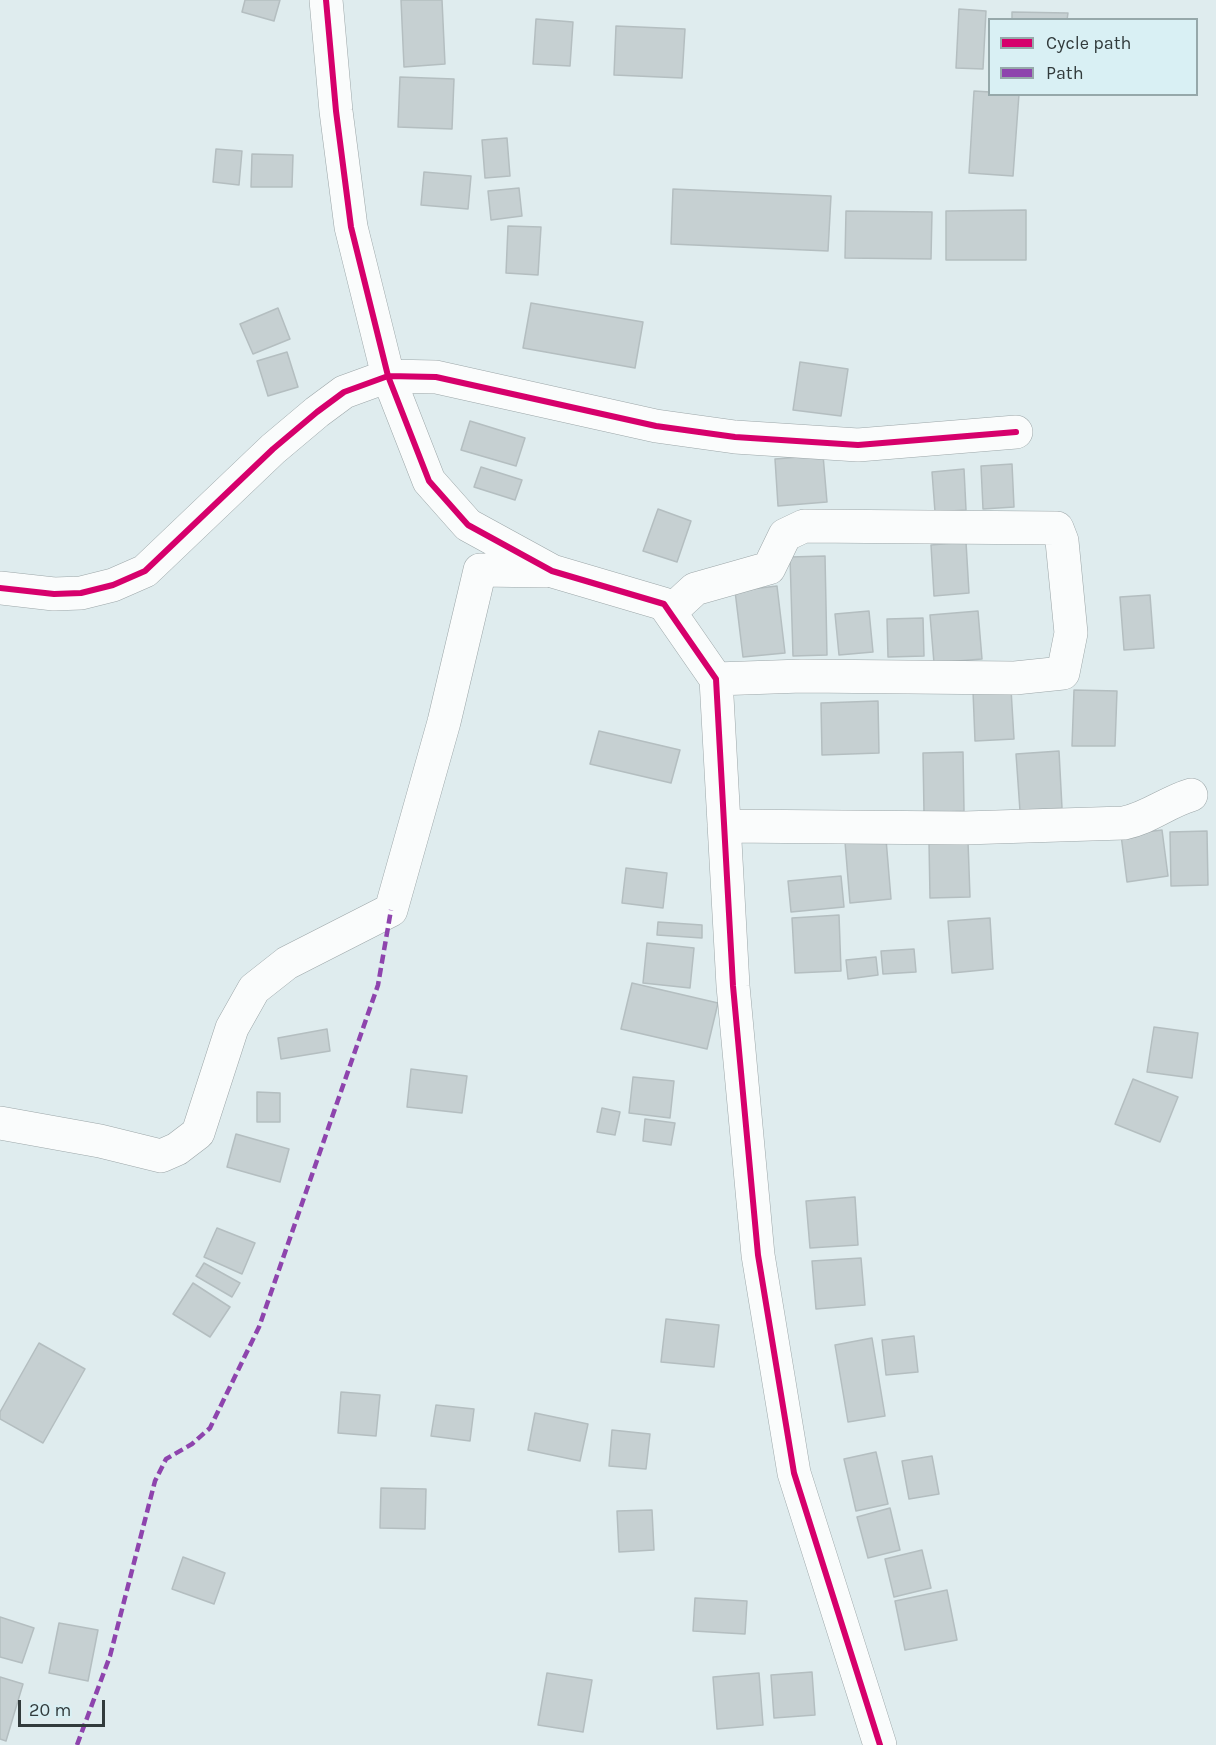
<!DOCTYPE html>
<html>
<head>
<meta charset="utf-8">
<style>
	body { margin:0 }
	#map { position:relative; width:1216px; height:1745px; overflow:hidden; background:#dfecee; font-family:Karla,sans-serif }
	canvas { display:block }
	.legend { position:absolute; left:988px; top:18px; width:210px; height:78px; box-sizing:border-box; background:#d9f0f4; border:2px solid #96a8aa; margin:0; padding:8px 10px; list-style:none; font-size:18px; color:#323b3c }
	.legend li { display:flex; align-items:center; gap:12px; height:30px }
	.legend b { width:30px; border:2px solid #96a8aa }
	.scale { position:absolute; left:18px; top:1700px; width:87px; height:27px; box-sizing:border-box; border:3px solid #323b3c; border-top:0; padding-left:8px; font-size:18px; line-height:21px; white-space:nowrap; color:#323b3c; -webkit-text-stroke:4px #d9f0f4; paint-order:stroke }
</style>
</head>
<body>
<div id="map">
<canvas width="1216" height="1745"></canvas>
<ul class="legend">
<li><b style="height:8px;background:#d6006c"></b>Cycle path</li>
<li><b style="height:8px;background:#8e44ad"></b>Path</li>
</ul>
<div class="scale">20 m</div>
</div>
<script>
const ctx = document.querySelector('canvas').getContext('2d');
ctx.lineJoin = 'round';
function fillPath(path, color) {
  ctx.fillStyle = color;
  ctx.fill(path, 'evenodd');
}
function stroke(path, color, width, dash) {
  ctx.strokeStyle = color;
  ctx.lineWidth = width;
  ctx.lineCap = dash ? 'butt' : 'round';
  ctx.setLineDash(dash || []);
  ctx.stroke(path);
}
const building = new Path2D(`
	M 245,0 L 280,0 L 274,21 L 242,12 Z
	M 401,0 L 442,0 L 445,64 L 404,67 Z
	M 959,9 L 986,11 L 983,69 L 956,68 Z
	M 1012,12 L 1068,13 L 1067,20 L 1012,20 Z
	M 536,19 L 573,22 L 570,66 L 533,64 Z
	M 616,26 L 685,29 L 682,78 L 614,75 Z
	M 400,77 L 454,79 L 452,129 L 398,127 Z
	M 974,91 L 990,92 L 990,94 L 1019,94 L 1013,176 L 969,173 Z
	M 507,138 L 510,176 L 485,178 L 482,140 Z
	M 216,149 L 242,151 L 239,185 L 213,182 Z
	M 252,154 L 293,155 L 292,187 L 251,187 Z
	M 424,172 L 471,176 L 468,209 L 421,205 Z
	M 519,188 L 522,216 L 491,220 L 488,191 Z
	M 673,189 L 831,196 L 828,251 L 671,244 Z
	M 1026,210 L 1026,260 L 946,260 L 946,211 Z
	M 846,211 L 932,212 L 931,259 L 845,258 Z
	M 508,226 L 541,227 L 538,275 L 506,273 Z
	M 531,303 L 643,322 L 635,368 L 523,348 Z
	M 278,308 L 290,339 L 253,354 L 240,324 Z
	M 287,352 L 298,387 L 268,396 L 257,361 Z
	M 800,362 L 848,369 L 841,416 L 793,410 Z
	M 470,421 L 525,438 L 516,466 L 461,450 Z
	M 823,455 L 827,502 L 778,506 L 775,459 Z
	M 1012,464 L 1014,507 L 983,509 L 981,466 Z
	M 481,467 L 522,480 L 515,500 L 474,487 Z
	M 964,469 L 966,510 L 935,512 L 932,472 Z
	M 658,509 L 691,521 L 677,562 L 643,551 Z
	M 966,542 L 969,593 L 934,596 L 931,545 Z
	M 825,556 L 827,655 L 793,656 L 790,557 Z
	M 777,586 L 785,653 L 743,657 L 735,591 Z
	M 1150,595 L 1154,648 L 1124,650 L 1120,597 Z
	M 869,611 L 873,652 L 839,655 L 835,614 Z
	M 978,611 L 982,659 L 934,663 L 930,615 Z
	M 923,618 L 924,656 L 888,657 L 887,619 Z
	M 1011,689 L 1014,739 L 975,741 L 973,691 Z
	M 1074,690 L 1117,691 L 1115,746 L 1072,746 Z
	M 878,701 L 879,753 L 822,755 L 821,703 Z
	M 599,731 L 680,750 L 671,783 L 590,764 Z
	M 1059,751 L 1062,808 L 1020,811 L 1016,754 Z
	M 963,752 L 964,811 L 924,813 L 923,753 Z
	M 1162,830 L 1168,876 L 1127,882 L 1121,835 Z
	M 1207,831 L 1208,885 L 1171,886 L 1170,832 Z
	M 886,839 L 891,899 L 850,903 L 845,842 Z
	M 968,841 L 970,897 L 930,898 L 929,842 Z
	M 626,868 L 667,873 L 663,908 L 622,903 Z
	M 841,876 L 844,907 L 791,912 L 788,881 Z
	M 839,915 L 841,971 L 795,973 L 792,918 Z
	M 990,918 L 993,969 L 952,973 L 948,921 Z
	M 658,922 L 702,925 L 702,938 L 657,935 Z
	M 647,943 L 694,948 L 690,988 L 643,983 Z
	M 914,949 L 916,972 L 883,974 L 881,951 Z
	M 876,957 L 878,975 L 848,979 L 846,960 Z
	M 632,983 L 718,1003 L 707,1049 L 621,1029 Z
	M 1154,1027 L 1198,1033 L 1192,1078 L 1147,1072 Z
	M 327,1029 L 330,1051 L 281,1059 L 278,1038 Z
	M 411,1069 L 467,1076 L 462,1113 L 407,1107 Z
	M 633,1077 L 674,1081 L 670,1118 L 629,1113 Z
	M 1133,1079 L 1178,1097 L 1160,1142 L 1115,1124 Z
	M 257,1092 L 280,1093 L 280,1122 L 257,1122 Z
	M 602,1108 L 620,1112 L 615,1135 L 597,1132 Z
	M 645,1119 L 675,1123 L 671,1145 L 643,1141 Z
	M 236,1134 L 289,1149 L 280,1182 L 227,1167 Z
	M 855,1197 L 858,1245 L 810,1248 L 806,1201 Z
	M 217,1228 L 255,1243 L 242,1274 L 204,1257 Z
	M 861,1258 L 865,1305 L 816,1309 L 812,1261 Z
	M 204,1263 L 240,1283 L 232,1297 L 196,1276 Z
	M 193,1283 L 230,1307 L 210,1337 L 173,1314 Z
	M 666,1319 L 719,1325 L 714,1367 L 661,1362 Z
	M 914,1336 L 918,1372 L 886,1375 L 882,1340 Z
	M 872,1338 L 885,1416 L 848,1422 L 835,1345 Z
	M 39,1343 L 85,1369 L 43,1443 L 0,1419 L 0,1412 Z
	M 341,1392 L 380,1395 L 376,1436 L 338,1433 Z
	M 436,1405 L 474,1409 L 470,1441 L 431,1436 Z
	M 535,1413 L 588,1424 L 580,1461 L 528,1450 Z
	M 612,1430 L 650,1434 L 646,1469 L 609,1466 Z
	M 876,1452 L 888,1504 L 856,1511 L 844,1459 Z
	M 932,1456 L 939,1494 L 909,1499 L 902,1461 Z
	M 381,1488 L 426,1489 L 425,1529 L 380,1528 Z
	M 890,1508 L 900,1550 L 868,1558 L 857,1517 Z
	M 652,1510 L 654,1550 L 619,1552 L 617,1511 Z
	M 922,1550 L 931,1588 L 894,1597 L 885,1559 Z
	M 183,1557 L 225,1573 L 214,1604 L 172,1589 Z
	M 947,1590 L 957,1640 L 905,1650 L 895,1601 Z
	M 695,1598 L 747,1601 L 745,1634 L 693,1631 Z
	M 0,1617 L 34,1628 L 22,1663 L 0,1657 Z
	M 59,1623 L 98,1630 L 88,1681 L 49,1673 Z
	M 812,1672 L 815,1715 L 774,1718 L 771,1675 Z
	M 547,1673 L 592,1680 L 583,1732 L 538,1725 Z
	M 759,1673 L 763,1725 L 717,1729 L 713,1677 Z
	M 0,1677 L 23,1684 L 6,1741 L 0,1739 Z`);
fillPath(building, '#c6d0d2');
stroke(building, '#b4bec0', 1.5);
const minor = new Path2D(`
	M 326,0 L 336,111 L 351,227 L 388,376 L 429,481 L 468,525 L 552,571 L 664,604 L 716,679 L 733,986 L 758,1255 L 794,1473 L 880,1745
	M 0,588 L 54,594 L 81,593 L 113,585 L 145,571 L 273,449 L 317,412 L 344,392 L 388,376 L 436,377 L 656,426 L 735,437 L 858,445 L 1016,432
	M 670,612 L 695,589 L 769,568 L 785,535 L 804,526 L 1057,528 L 1062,541 L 1071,633 L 1063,673 L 1015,678 L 802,676 L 716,679
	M 724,826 L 964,828 L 1124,823 C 1149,818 1167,802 1191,795
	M 0,1123 L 100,1141 L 161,1156 L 177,1149 L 198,1133 L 232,1028 L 254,989 L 287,963 L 391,910 L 444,722 L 480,570 L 547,571`);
stroke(minor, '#9ca6a8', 34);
stroke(minor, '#fafcfc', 33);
stroke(new Path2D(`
	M 77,1745 L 110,1656 L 155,1481 L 166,1459 L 192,1444 L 210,1428 L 259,1327 L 378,985 L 391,910`), '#8e44ad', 4.5, [9, 4.5]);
stroke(new Path2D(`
	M 326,0 L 336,111 L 351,227 L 388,376 L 429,481 L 468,525 L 552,571 L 664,604 L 716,679 L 733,986 L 758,1255 L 794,1473 L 880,1745
	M 0,588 L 54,594 L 81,593 L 113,585 L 145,571 L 273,449 L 317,412 L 344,392 L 388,376 L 436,377 L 656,426 L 735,437 L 858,445 L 1016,432`), '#d6006c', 6);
</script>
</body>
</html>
